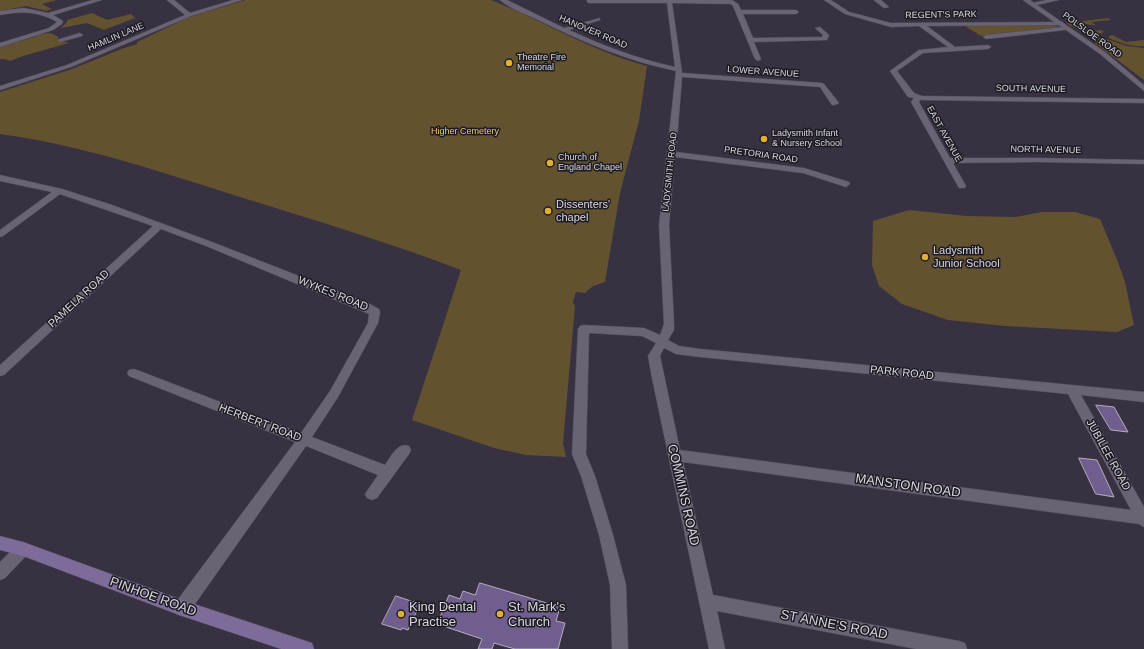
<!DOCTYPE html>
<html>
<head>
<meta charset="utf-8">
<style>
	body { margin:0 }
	canvas { display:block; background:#373141 }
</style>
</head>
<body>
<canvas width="1144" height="649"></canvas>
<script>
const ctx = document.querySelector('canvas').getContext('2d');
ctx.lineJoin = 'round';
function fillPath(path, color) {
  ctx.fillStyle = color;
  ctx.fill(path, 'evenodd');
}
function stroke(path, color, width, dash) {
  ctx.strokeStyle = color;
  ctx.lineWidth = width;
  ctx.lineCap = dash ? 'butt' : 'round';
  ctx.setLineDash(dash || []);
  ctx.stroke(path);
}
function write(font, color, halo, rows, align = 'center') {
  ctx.font = font + ' Arial,sans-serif';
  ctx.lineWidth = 3;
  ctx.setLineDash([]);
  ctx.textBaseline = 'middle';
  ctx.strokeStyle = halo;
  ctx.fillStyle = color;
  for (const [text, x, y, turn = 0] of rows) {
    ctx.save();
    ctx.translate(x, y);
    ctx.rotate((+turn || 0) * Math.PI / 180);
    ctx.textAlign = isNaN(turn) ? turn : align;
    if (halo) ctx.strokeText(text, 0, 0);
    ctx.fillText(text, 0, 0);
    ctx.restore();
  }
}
fillPath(new Path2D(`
	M 0,0 L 57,0 L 42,4 L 52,9 L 46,11 L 26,6 L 0,11 Z
	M 245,0 L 491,0 C 544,21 591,51 647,66 L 639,121 L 620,193 L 605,282 L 593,286 L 585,293 L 576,292 L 573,302 L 575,306 L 563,443 L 566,457 L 526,455 L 494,448 L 412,420 L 461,270 C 388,242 314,220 240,197 C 161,172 82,145 0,134 L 0,92 L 72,69 L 124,48 L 137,44 L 137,42 L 189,17 Z
	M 92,13 L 107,20 L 131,14 L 135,18 L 104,30 L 87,23 L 61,28 L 67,22 L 67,20 Z
	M 1108,18 L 1111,20 L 1091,22 L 1096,25 L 1078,24 L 1092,31 L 1101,30 L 1104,32 C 1090,40 1078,30 1066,23 Z
	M 1051,25 L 1059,27 L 981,36 L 965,26 Z
	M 50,33 L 59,37 L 57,39 L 69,43 L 23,56 L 10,61 L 5,59 L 0,59 L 0,47 L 37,36 L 36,35 Z
	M 1112,35 L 1126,42 L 1144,40 L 1144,46 C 1131,47 1121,43 1109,38 L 1109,36 Z
	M 1100,37 L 1127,46 L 1144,48 L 1144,80 L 1095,43 L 1093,38 Z
	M 909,210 L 967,216 L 1016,217 L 1042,212 L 1075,212 L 1100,219 L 1118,262 L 1125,282 L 1134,325 L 1117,332 L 1005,326 L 948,320 L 902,304 L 879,286 L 872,265 L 873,221 Z`), '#62522f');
const building = new Path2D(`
	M 1096,405 L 1114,407 L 1128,432 L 1111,430 Z
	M 1079,458 L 1097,460 L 1114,497 L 1096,494 Z
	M 480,583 L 560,607 L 556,621 L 565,623 L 558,649 L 515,649 L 494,643 L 492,649 L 478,649 L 482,639 L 437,624 L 449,595 L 460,599 L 463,591 L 475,595 Z
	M 396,596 L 420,604 L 408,630 L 402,628 L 401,630 L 382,624 Z`);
fillPath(building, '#705e8e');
stroke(building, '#b3adc0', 1);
const minor = new Path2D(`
	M 93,0 L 102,0 L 53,15 L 63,21 L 62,24 L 53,30 L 0,47 L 0,43 L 49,28 L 57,22 C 38,11 21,11 0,15 L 0,11 L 24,8 L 48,13 Z
	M 167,0 L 174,0 L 190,13 L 233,0 L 242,0 L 191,16 L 71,67 L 0,90 L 0,86 L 67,65 L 185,15 Z
	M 500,0 L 507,0 L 564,28 L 600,18 L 600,20 L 569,30 C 604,46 638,59 675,67 L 667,3 L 589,3 L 587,2 L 587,0 L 732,0 L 738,4 L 741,10 L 796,10 L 799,12 L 796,14 L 743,14 L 753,38 L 822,37 L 823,35 L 815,28 L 820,27 L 829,35 L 827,40 L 754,42 L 761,59 L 758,61 L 755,59 L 733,6 L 731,4 L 672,3 L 682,73 L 822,83 L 824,84 L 839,103 L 835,105 L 832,105 L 820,87 L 682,77 L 676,152 L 804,168 L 849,182 L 850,184 L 846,187 L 803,173 L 675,157 L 669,225 L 674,324 L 674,330 L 668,340 L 679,346 L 700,349 L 1144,392 L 1144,402 L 1081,395 L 1144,507 L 1144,527 L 1139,524 L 683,462 L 713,595 L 959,641 L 965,643 L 967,649 L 916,649 L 717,611 L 725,649 L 709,649 L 652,378 L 648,356 L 656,343 L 642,336 L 589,333 L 586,454 L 595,476 L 613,535 L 626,585 L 628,649 L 612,649 L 610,585 L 599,535 L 581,476 L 572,454 L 578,329 L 580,326 L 584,325 L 644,328 L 660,335 L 664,324 L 659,225 L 676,71 C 627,61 583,42 538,20 C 526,14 510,9 500,0 ZM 664,348 L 676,354 L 700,357 L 1068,394 L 1131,510 L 680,450 L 660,356 Z
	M 824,0 L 831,0 L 849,12 L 891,23 L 1063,22 L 1063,24 L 1061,25 L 927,26 L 955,47 L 988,45 L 991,47 L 988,49 L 923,53 L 897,71 L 914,93 L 922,96 L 1144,99 L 1144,103 L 920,100 L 919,102 L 950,158 L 1038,158 L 1144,160 L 1144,164 L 1038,162 L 953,163 L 966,186 L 965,188 L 959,188 L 911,102 L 914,98 L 908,97 L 890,71 L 919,50 L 948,47 L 919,26 L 891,27 L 845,14 Z
	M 874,0 L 881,0 L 889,7 L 884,8 Z
	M 1046,0 L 1059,0 L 1032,6 L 1029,4 Z
	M 1063,27 L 1066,29 L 1065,30 L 986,39 L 983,37 L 986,35 Z
	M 80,33 L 83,35 L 82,36 L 60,42 L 57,40 Z
	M 0,175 L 62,189 L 112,205 L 212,242 L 368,303 L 379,309 L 380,312 L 378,323 L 338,397 L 312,437 L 385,465 C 391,457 397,442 409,446 L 411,450 L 409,454 L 377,498 L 372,500 L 367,498 L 365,494 L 378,475 L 306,446 L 188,614 L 182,616 L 176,614 L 174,608 L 176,602 L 295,442 L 129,376 L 127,373 L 129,370 L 133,369 L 137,370 L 301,433 L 330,391 L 368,323 L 369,314 L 206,246 L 161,229 L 4,375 L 0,376 L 0,365 L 153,226 L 60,194 L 3,236 L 0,237 L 0,230 L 52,192 L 0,181 Z
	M 23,542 L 28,544 L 30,549 L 28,554 L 5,578 L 0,580 L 0,562 L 18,544 Z`);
const tertiary = new Path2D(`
	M 1023,0 L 1030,0 L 1105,52 L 1144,85 L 1144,91 L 1100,54 Z`);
const secondary = new Path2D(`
	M 0,536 L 23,542 L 182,600 L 306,641 L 312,643 L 314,649 L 281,649 L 182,616 L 23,556 L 0,550 Z`);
stroke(minor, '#524e5b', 1);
stroke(tertiary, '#524e5b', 1);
stroke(secondary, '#524e5b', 1);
fillPath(minor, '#696374');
fillPath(tertiary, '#696374');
fillPath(secondary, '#7d6b99');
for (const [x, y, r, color] of [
	[509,63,4,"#e1af34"],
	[764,139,4,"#e1af34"],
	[550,163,4,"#e1af34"],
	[548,211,4,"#e1af34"],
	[925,257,4,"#e1af34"],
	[401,614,4,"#e1af34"],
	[500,614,4,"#e1af34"]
]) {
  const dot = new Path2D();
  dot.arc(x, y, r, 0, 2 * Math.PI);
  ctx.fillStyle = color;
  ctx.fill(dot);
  stroke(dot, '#1d1b22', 1.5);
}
write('9px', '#d8d5df', '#1d1b22', [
	["REGENT'S PARK",941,15,-1],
	["HANOVER ROAD",593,32,23],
	["POLSLOE ROAD",1092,35,36],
	["HAMLIN LANE",116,37,-23],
	["LOWER AVENUE",763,72,4],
	["SOUTH AVENUE",1031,89,1],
	["EAST AVENUE",944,134,61],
	["NORTH AVENUE",1046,150,1],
	["PRETORIA ROAD",761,155,8],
	["LADYSMITH ROAD",670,172,-84]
]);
write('9px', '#d8d5df', '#1d1b22', [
	["Theatre Fire",517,58],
	["Memorial",517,68],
	["Ladysmith Infant",772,134],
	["& Nursery School",772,144],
	["Church of",558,158],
	["England Chapel",558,168]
], 'left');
write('9px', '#ebc776', '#1d1b22', [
	["Higher Cemetery",465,132]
]);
write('11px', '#d8d5df', '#1d1b22', [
	["Dissenters'",556,205],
	["chapel",556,218],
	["Ladysmith",933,251],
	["Junior School",933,264]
], 'left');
write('11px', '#d8d5df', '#1d1b22', [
	["WYKES ROAD",333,294,22],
	["PAMELA ROAD",79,299,-43],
	["PARK ROAD",902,373,6],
	["HERBERT ROAD",260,423,21],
	["JUBILEE ROAD",1108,455,61]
]);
write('13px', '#d8d5df', '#1d1b22', [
	["MANSTON ROAD",908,486,8],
	["COMMINS ROAD",683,495,77],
	["PINHOE ROAD",153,597,20],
	["ST ANNE'S ROAD",834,625,11]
]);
write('13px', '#d8d5df', '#1d1b22', [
	["King Dental",409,607],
	["Practise",409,622],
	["St. Mark's",508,607],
	["Church",508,622]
], 'left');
</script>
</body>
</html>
